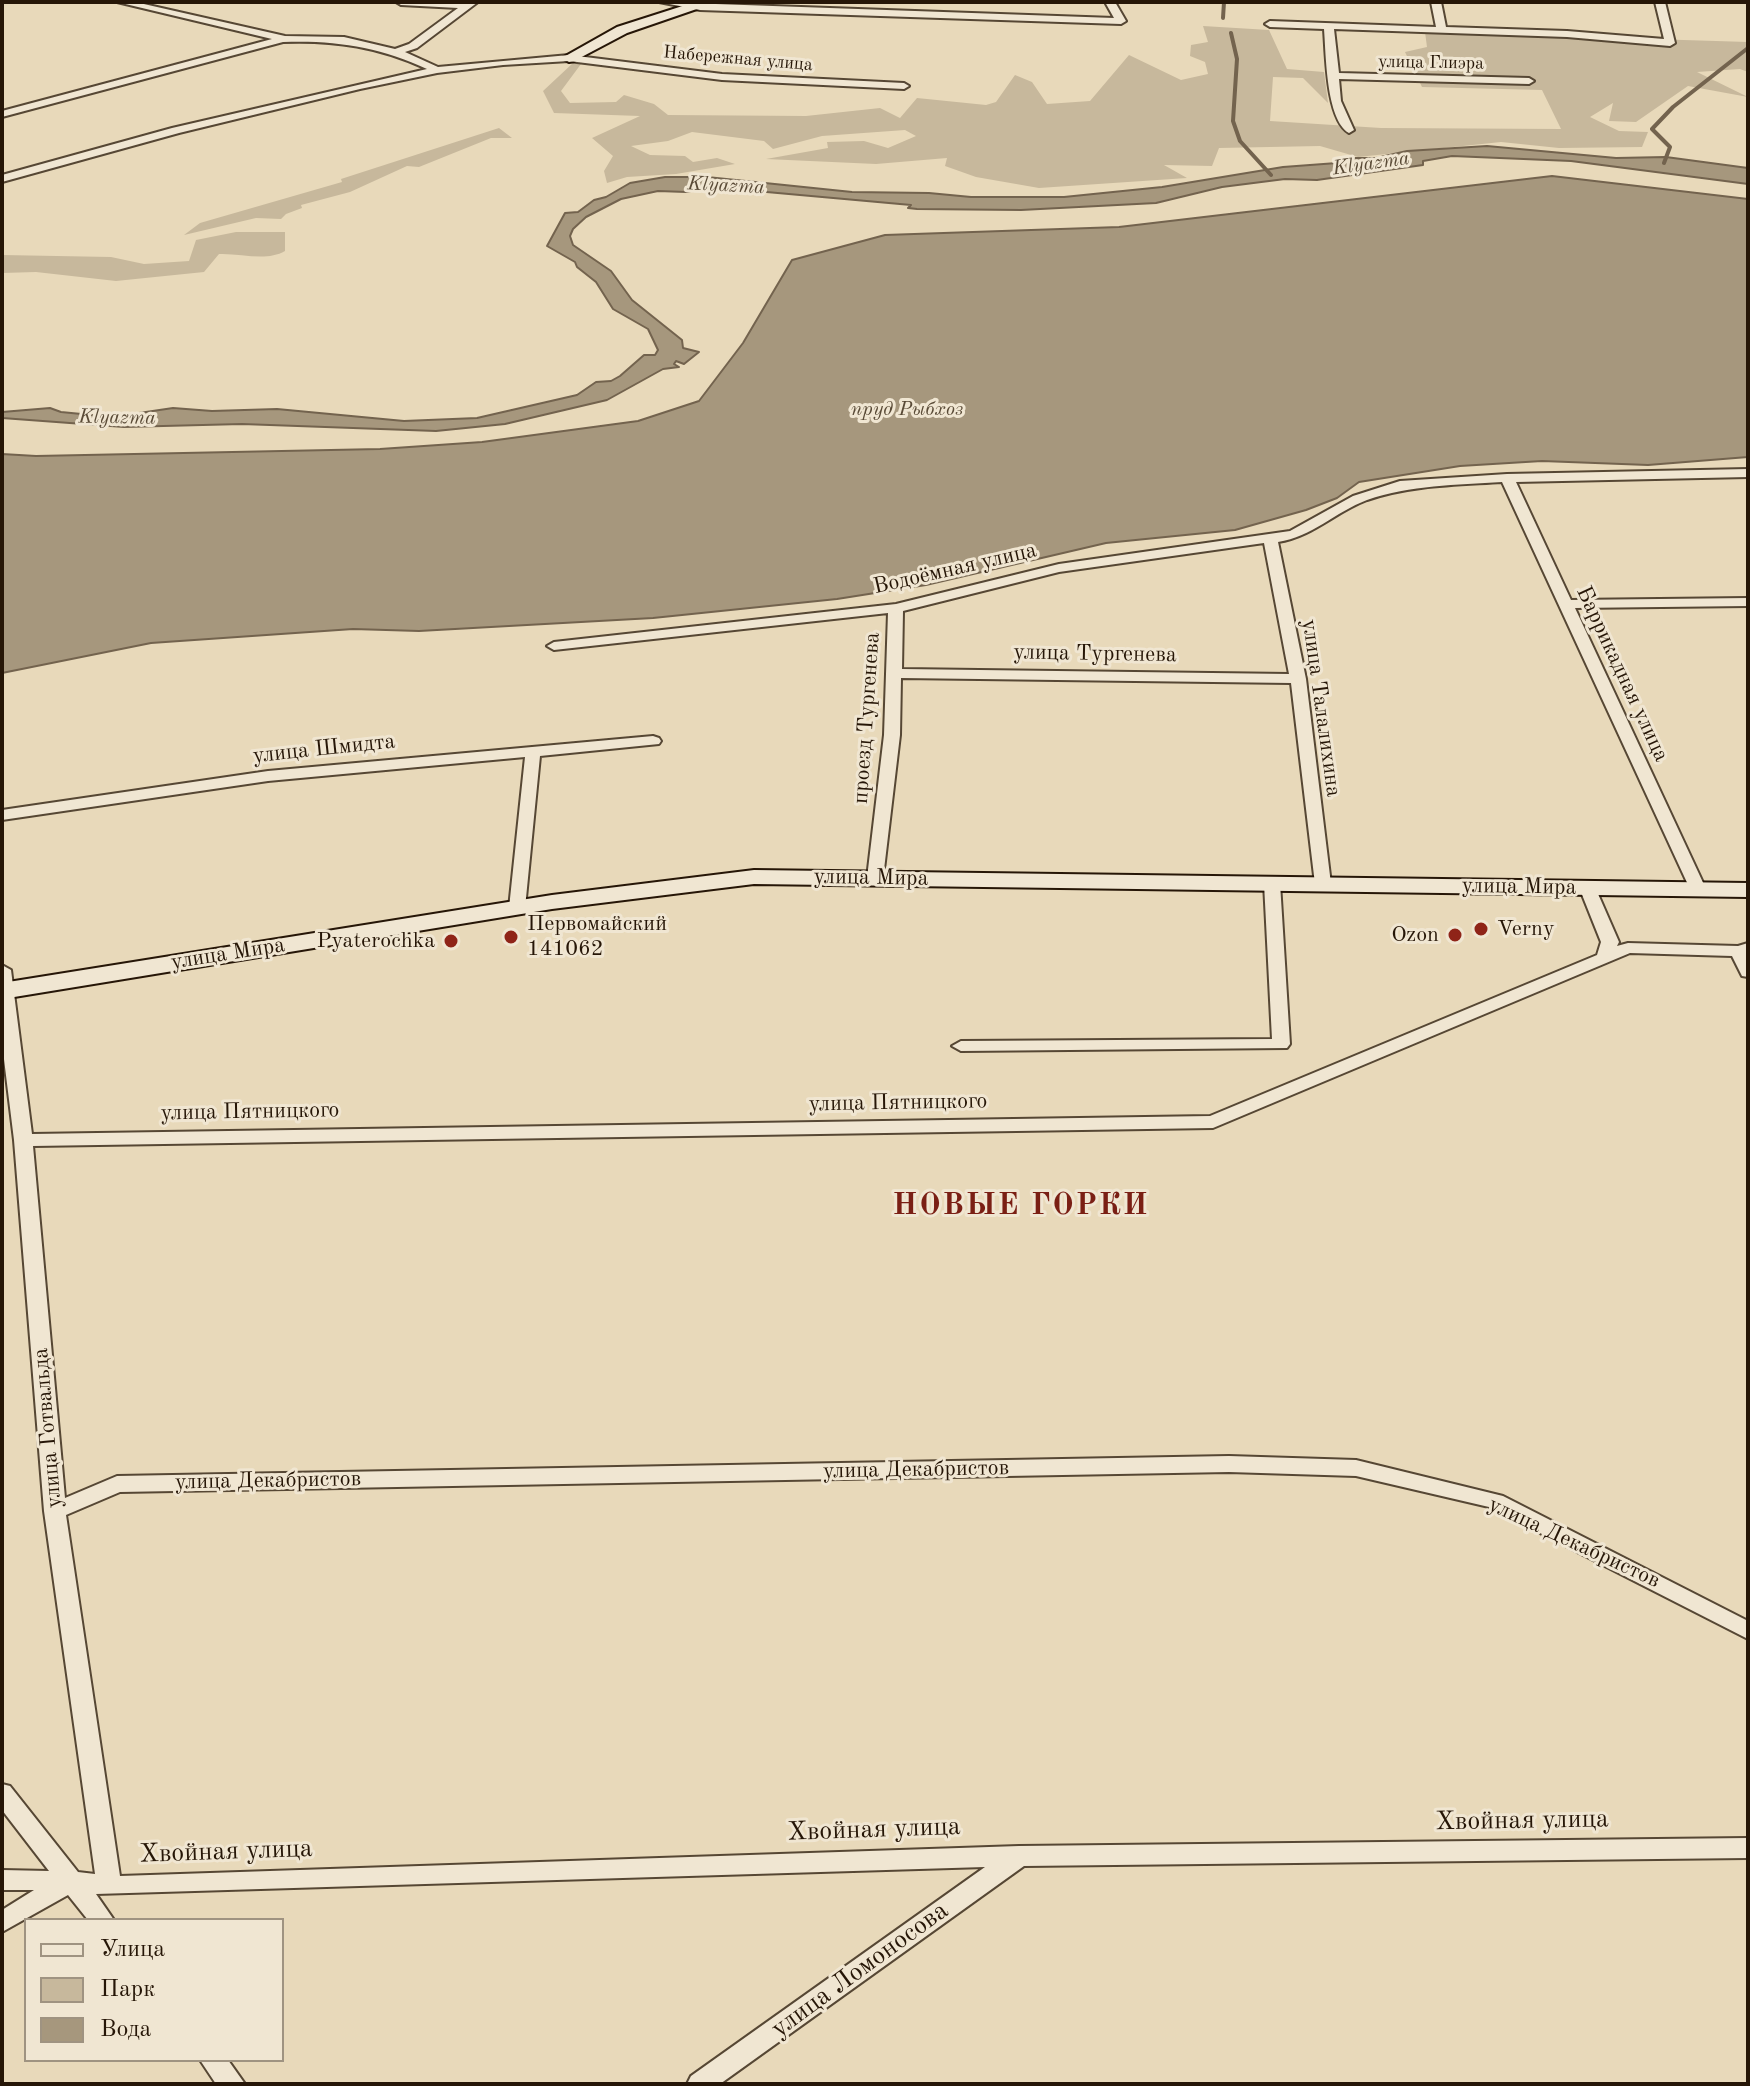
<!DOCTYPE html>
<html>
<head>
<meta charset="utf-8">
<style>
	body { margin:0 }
	#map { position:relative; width:1750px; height:2086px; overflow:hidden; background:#e8d9ba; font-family:"Old Standard TT",serif }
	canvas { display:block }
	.frame { position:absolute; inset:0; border:4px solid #261607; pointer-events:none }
	.legend { position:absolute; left:24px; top:1918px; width:260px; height:144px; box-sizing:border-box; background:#f0e6d2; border:2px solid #9f9381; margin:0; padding:10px 14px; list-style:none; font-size:24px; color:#261607 }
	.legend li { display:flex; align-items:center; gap:16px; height:40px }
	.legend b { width:40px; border:2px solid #9f9381 }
</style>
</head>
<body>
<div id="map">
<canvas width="1750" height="2086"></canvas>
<div class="frame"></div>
<ul class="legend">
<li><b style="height:10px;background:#f0e6d2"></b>Улица</li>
<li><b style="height:22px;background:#c7b89c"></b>Парк</li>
<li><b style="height:22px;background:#a6977d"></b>Вода</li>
</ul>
</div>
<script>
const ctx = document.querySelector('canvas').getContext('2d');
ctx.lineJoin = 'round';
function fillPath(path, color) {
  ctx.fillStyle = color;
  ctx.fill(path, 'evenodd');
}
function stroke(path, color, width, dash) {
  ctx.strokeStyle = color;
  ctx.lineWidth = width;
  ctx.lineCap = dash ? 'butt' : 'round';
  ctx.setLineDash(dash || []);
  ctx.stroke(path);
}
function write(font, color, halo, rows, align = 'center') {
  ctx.font = font + ' "Old Standard TT",serif';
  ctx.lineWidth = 6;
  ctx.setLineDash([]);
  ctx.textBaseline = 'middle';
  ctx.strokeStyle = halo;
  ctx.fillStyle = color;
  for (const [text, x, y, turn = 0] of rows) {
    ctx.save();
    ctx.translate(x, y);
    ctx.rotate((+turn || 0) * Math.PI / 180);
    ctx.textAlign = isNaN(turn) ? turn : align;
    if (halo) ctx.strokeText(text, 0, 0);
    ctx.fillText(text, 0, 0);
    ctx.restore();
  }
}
fillPath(new Path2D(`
	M 1203,26 L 1269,30 L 1287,69 L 1324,72 L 1328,103 L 1303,78 L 1273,77 L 1270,121 L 1381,128 L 1561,129 L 1542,90 L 1422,87 L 1405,52 L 1427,47 L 1425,32 L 1748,42 L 1748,72 L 1740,69 L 1697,72 L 1748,97 L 1688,86 L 1636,122 L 1609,121 L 1613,103 L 1590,117 L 1619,131 L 1648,132 L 1642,147 L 1559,148 L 1501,142 L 1358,157 L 1320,146 L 1219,148 L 1212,166 L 1164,165 L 1187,178 L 1039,188 L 976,177 L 945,166 L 947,158 L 876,164 L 766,159 L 828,148 L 827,142 L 864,141 L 888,148 L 916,136 L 905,130 L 822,136 L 773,149 L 764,141 L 692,132 L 668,141 L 631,146 L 650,155 L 685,156 L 693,162 L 717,158 L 735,164 L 676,174 L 627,177 L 607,183 L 604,171 L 613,156 L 592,138 L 640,116 L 554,113 L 543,91 L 573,63 L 581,64 L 561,91 L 570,103 L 616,102 L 624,95 L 654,104 L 668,115 L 806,116 L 880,108 L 900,118 L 917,98 L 986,105 L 996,102 L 1015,75 L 1032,82 L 1047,104 L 1090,101 L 1129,55 L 1181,80 L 1208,74 L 1205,62 L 1190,56 L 1191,45 L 1208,42 Z
	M 499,128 L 512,138 L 491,138 L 419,167 L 407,166 L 350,192 L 301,205 L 302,208 L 286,214 L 281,219 L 256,218 L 184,235 L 200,223 L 342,182 L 341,179 Z
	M 236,232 L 285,232 L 285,251 C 266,262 241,253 219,254 L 204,272 L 116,281 L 36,272 L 2,273 L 2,255 L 111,257 L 144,264 L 189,261 L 196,240 Z`), '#c7b89c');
const water = new Path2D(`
	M 1487,146 L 1616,158 L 1666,157 L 1748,168 L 1748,184 L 1571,161 L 1452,156 L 1423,161 L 1423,165 L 1317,180 L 1285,179 L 1222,187 L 1156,203 L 1021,210 L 917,209 L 908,208 L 911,205 L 711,187 L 686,192 L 658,191 L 621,199 L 586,217 L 573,229 L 570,236 L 573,245 L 611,271 L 632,300 L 682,340 L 683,348 L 699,352 L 684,364 L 676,361 L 674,364 L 679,367 L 663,369 L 607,400 L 505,424 L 436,431 L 242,424 L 124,427 L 2,418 L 2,412 L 50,408 L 61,412 L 112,417 L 173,408 L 212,411 L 277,409 L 404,421 L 477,418 L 577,395 L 596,382 L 611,381 L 620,376 L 644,355 L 655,355 L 658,350 L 648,329 L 613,309 L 596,282 L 577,267 L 575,262 L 547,246 L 565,213 L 578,212 L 594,200 L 606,197 L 630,183 L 665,177 L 707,177 L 852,192 L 929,193 L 971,197 L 1064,197 L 1162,187 L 1283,167 L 1337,163 L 1341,158 L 1376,158 L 1407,151 Z
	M 1552,176 L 1748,199 L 1748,457 L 1648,465 L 1542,461 L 1460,466 L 1359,482 L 1337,498 L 1306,510 L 1235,530 L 1106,543 L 926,585 L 837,599 L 653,618 L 419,631 L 353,629 L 151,643 L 2,673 L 2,454 L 36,456 L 380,449 L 482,442 L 638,421 L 699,401 L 743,343 L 792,260 L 885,235 L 1119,227 Z`);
fillPath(water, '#a6977d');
stroke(water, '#73634e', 2);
stroke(new Path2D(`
	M 1223,18 L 1224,2
	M 1231,33 L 1237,59 L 1233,121 L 1240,141 L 1271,175
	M 1664,163 L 1670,147 L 1652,129 L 1673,107 L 1748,48`), '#73634e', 4);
const street = new Path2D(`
	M 117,2 L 135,2 L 285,36 L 344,37 L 395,49 L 409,44 L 458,8 L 401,5 L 396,2 L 478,2 L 417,48 L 405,52 L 438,67 L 569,55 L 722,74 L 904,83 L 909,86 L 904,89 L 722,80 L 569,61 L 503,65 L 437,73 L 360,89 L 179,133 L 2,182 L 2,175 L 172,128 L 427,69 C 380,47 335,40 283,42 L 2,117 L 2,111 L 272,39 Z
	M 659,2 L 1114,18 L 1105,2 L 1115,2 L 1126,21 L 1121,24 L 700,10 Z
	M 1431,2 L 1441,2 L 1446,27 L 1567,31 L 1664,39 L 1655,2 L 1665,2 L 1675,43 L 1670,46 L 1567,37 L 1334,29 L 1339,73 L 1529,78 L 1534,81 L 1529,84 L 1339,79 L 1341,101 L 1354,130 L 1349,133 C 1326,120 1326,54 1324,29 L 1270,27 L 1265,24 L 1270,21 L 1436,27 Z
	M 1748,469 L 1748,477 L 1516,482 L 1571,600 L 1748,598 L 1748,606 L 1575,608 L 1706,889 L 1698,894 L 1690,889 L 1502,482 C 1456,485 1411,485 1367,500 C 1335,512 1312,537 1278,542 L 1306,679 L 1331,884 L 1323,889 L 1315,884 L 1291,683 L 901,678 L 900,735 L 883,878 L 875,883 L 867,878 L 884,735 L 888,613 L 554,650 L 547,646 L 554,642 L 896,604 L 1059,564 L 1290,531 L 1353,496 L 1400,481 L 1507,474 ZM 1264,543 L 1289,674 L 902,669 L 903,611 L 1059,572 Z
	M 653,736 L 659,738 L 661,741 L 659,744 L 540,756 L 525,908 L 517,913 L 509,908 L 525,757 L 268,781 L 2,820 L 2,810 L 268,771 Z
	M 1272,878 L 1280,883 L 1290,1044 L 1287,1048 L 961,1051 L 952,1046 L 961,1041 L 1272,1039 L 1264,883 Z
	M 1587,882 L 1595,887 L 1619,942 L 1617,946 L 1628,943 L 1738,946 L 1748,943 L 1748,977 L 1742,976 L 1732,956 L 1630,953 L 1213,1128 L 33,1146 L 65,1498 L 117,1476 L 1229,1456 L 1356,1460 L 1503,1496 L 1748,1621 L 1748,1639 L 1489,1507 L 1356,1476 L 1229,1472 L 120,1492 L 66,1515 L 120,1876 L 1019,1846 L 1748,1838 L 1748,1858 L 1024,1866 L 720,2084 L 687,2084 L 691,2076 L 985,1867 L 96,1894 L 114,1920 L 88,1920 L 68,1895 L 2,1932 L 2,1910 L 34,1890 L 2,1890 L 2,1870 L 49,1871 L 2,1810 L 2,1784 L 10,1786 L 78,1872 L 95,1874 L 44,1511 L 14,1140 L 2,1043 L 2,965 L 11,970 L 32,1134 L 1210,1116 L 1597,955 L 1601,942 L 1579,887 Z
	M 200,2060 L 228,2060 L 245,2084 L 216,2084 Z`);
const secondary = new Path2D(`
	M 695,2 L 717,2 L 627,33 L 574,61 L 569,62 L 562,58 L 617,27 Z
	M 754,870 L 1748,883 L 1748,897 L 754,884 L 552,909 L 2,999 L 2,983 L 552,895 Z`);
stroke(street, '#564734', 4);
stroke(secondary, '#261607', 4);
fillPath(street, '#f0e6d2');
fillPath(secondary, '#f0e6d2');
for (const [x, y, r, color] of [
	[1481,929,8,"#8f2418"],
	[1455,935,8,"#8f2418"],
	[511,937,8,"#8f2418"],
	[451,941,8,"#8f2418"]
]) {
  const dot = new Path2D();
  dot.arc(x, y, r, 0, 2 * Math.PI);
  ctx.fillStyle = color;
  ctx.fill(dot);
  stroke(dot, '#f0e6d2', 3);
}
write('18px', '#261607', '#f0e6d2', [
	["Набережная улица",738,59,5],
	["улица Глиэра",1431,63,1]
]);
write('italic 20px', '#594a36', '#f0e6d2', [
	["Klyazma",1371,164,-8],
	["Klyazma",726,186,3],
	["пруд Рыбхоз",907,410],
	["Klyazma",117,418,1]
]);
write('22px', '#261607', '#f0e6d2', [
	["Водоёмная улица",955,569,-13],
	["улица Тургенева",1095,654,1],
	["Баррикадная улица",1622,674,65],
	["улица Талалихина",1321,708,82],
	["проезд Тургенева",867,718,-86],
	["улица Шмидта",324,749,-6],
	["улица Мира",871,878,1],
	["улица Мира",1519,887,1],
	["улица Мира",228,954,-9],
	["улица Пятницкого",898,1103,-1],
	["улица Пятницкого",250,1112,-1],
	["улица Готвальда",48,1428,-95],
	["улица Декабристов",916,1470,-1],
	["улица Декабристов",268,1481,-1],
	["улица Декабристов",1574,1543,25]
]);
write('22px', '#261607', '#f0e6d2', [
	["Первомайский",527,924],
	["141062",527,949],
	["Verny",1497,929],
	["Ozon",1439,935,"right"],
	["Pyaterochka",435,941,"right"]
], 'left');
write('26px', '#261607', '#f0e6d2', [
	["Хвойная улица",1522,1821,-1],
	["Хвойная улица",874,1830,-2],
	["Хвойная улица",226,1852,-2],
	["улица Ломоносова",860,1970,-36]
]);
ctx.letterSpacing = '2px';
write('bold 30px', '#7a1f14', '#f0e6d2', [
	["НОВЫЕ ГОРКИ",1021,1206]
]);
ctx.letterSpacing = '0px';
</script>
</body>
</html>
